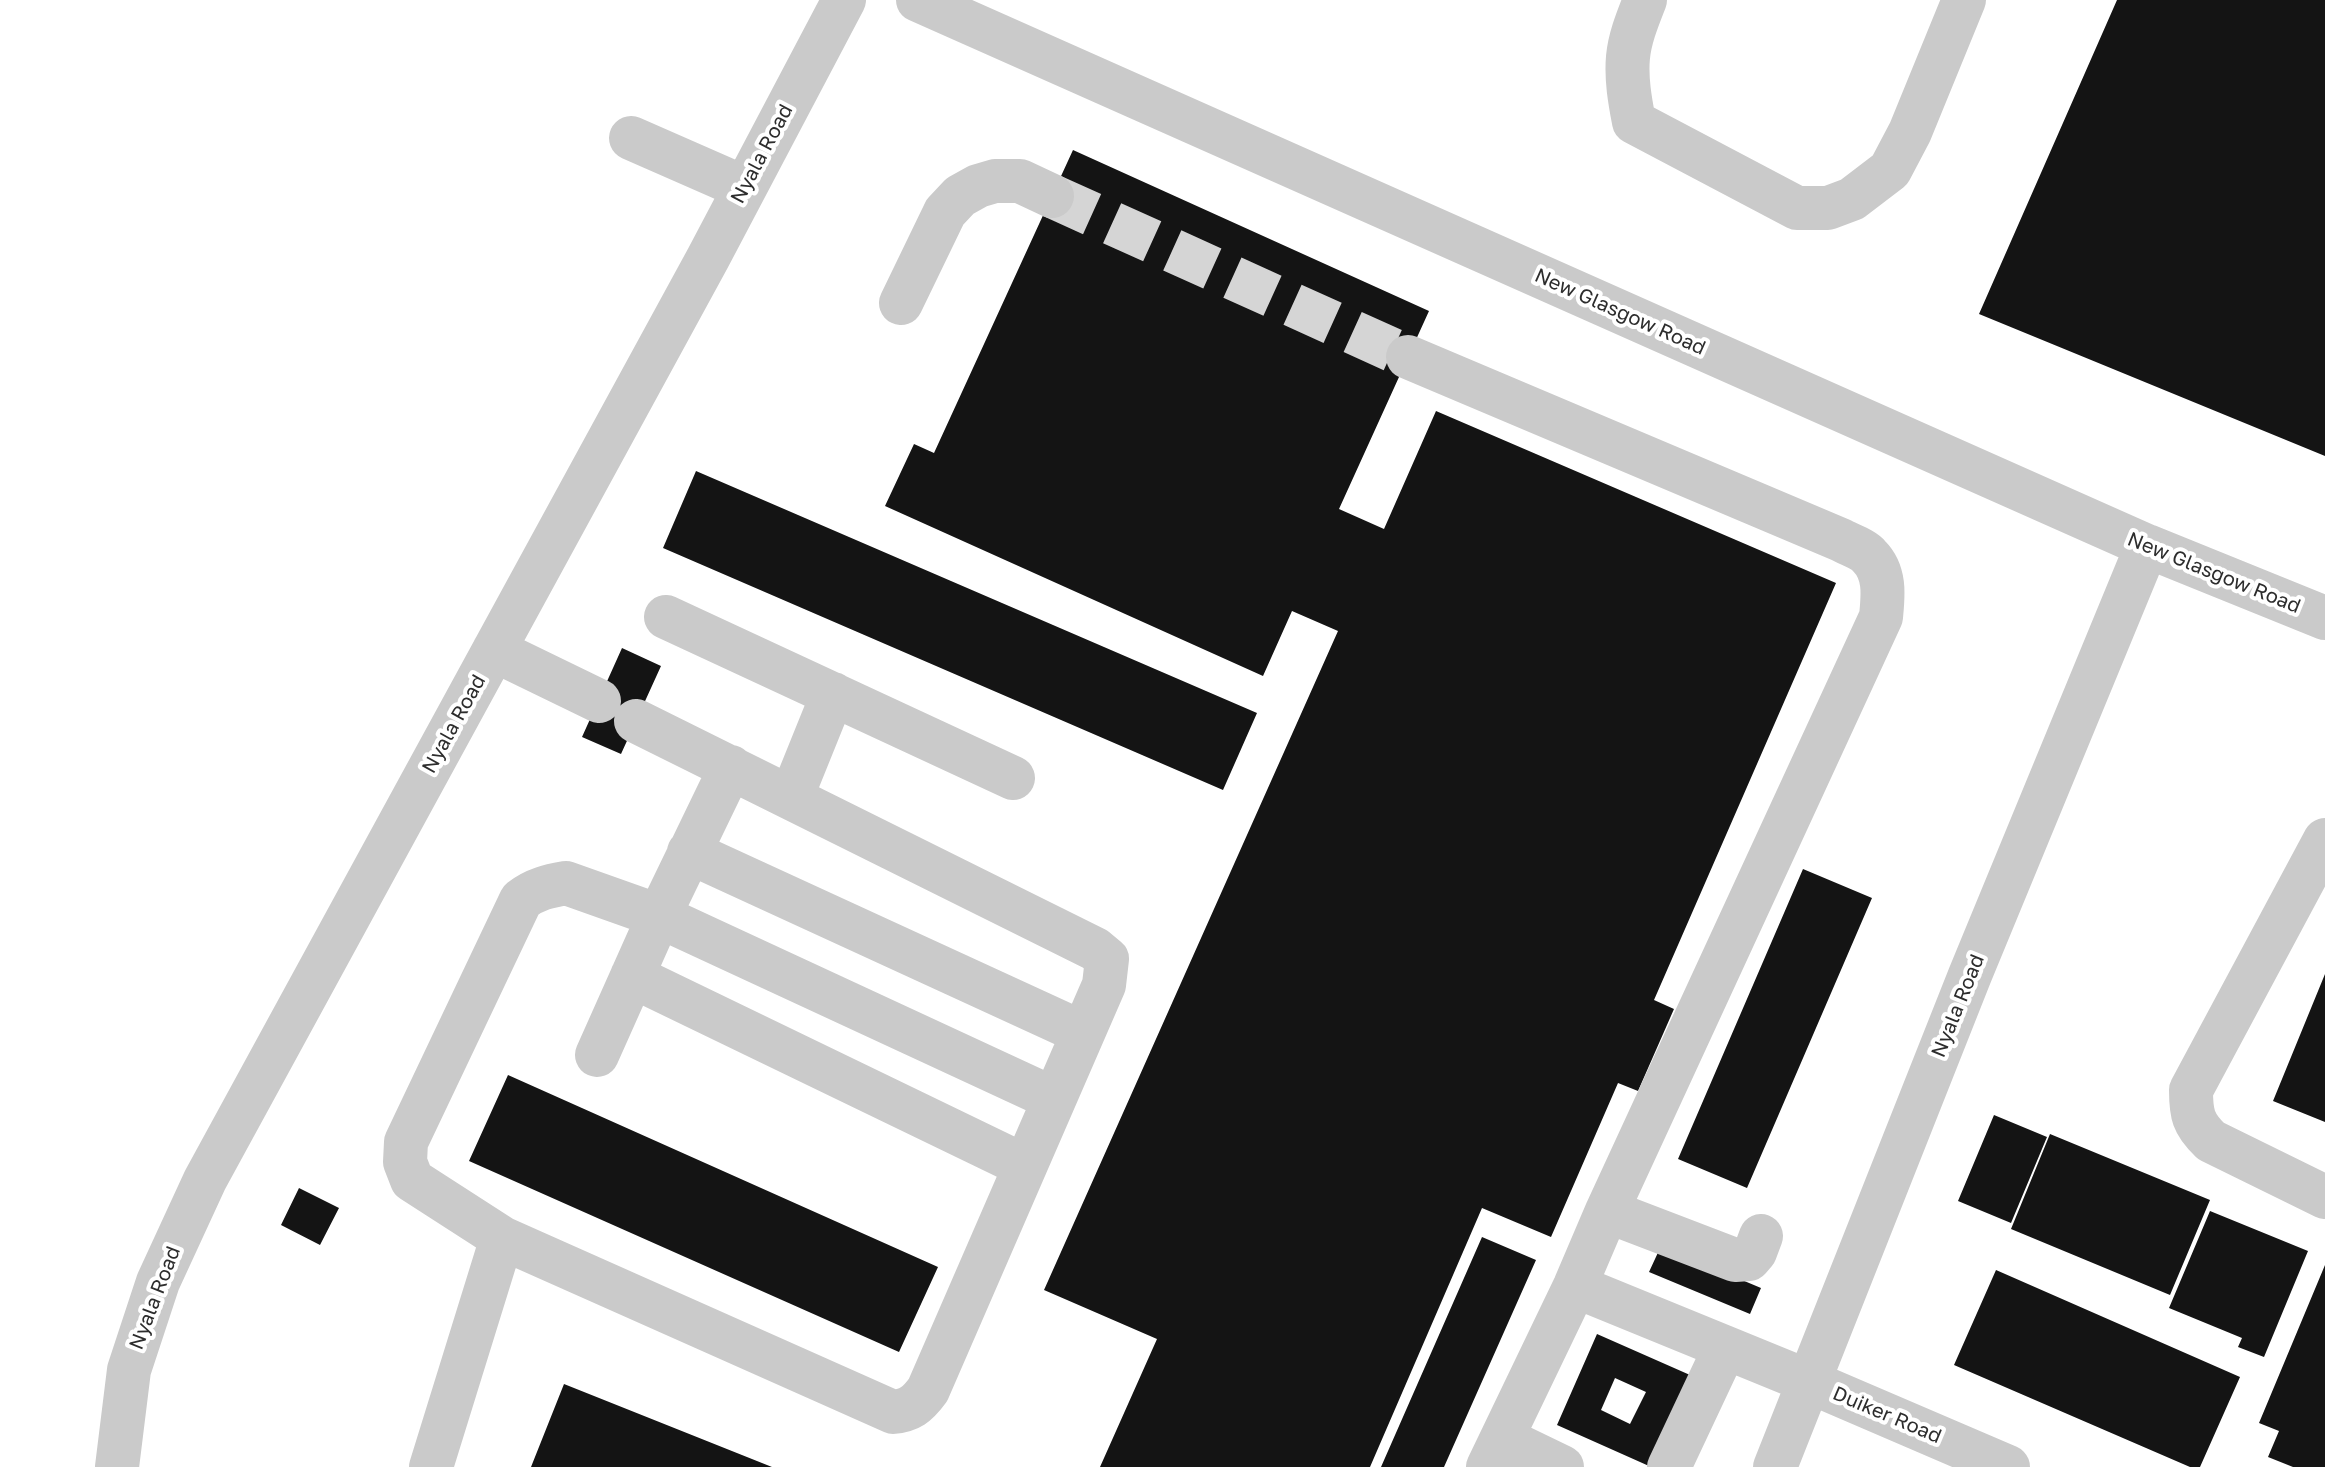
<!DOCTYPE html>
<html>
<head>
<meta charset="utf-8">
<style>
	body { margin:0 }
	canvas { display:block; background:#fff }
</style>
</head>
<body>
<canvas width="2325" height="1467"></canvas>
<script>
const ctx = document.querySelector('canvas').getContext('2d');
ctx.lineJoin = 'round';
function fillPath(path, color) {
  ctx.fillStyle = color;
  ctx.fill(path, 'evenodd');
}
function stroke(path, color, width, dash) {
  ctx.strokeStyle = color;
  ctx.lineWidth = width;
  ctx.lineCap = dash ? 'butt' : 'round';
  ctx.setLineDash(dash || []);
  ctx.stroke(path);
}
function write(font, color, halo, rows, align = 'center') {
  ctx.font = font + ' "Golos Text",sans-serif';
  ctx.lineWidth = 8;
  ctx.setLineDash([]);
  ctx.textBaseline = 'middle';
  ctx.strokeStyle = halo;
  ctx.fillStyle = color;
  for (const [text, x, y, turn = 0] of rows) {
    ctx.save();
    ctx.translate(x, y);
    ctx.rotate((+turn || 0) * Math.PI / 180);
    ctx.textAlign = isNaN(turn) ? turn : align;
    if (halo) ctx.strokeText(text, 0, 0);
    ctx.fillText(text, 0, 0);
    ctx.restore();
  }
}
fillPath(new Path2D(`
	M 2117,0 L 2325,0 L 2325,456 L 1979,314 Z
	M 1073,150 L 1429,311 L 1339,509 L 1384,529 L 1436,411 L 1836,583 L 1654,1000 L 1674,1009 L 1638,1091 L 1618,1083 L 1551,1237 L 1482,1208 L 1370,1467 L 1100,1467 L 1157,1339 L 1044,1290 L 1338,631 L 1292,611 L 1263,676 L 885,506 L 914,444 L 934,453 Z
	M 696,471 L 1257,713 L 1223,790 L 663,548 Z
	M 622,648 L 661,666 L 621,754 L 582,737 Z
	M 1803,869 L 1872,898 L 1747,1188 L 1678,1159 Z
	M 2325,974 L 2325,1122 L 2273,1101 Z
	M 508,1075 L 938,1267 L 899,1352 L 469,1161 Z
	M 1994,1115 L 2047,1137 L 2011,1223 L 1958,1201 Z
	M 2050,1134 L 2210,1200 L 2170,1295 L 2011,1229 Z
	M 299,1188 L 339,1208 L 320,1245 L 281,1225 Z
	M 2210,1211 L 2308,1251 L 2264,1357 L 2238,1347 L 2242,1338 L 2169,1308 Z
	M 1482,1237 L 1536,1260 L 1444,1467 L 1381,1467 Z
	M 1661,1246 L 1761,1288 L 1750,1314 L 1649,1272 Z
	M 2325,1265 L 2325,1467 L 2293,1467 L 2268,1457 L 2279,1431 L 2259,1423 Z
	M 1996,1270 L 2240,1377 L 2200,1467 L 2190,1467 L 1954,1365 Z
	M 1597,1334 L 1690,1375 L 1649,1466 L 1557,1425 ZM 1615,1378 L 1646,1392 L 1630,1424 L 1601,1410 Z
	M 564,1384 L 772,1467 L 531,1467 Z`), '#141414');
stroke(new Path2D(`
	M 1052,196 L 1408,357`), '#d5d5d5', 44, [44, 22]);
stroke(new Path2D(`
	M 918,0 L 2147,546 L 2325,618
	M 1645,0 C 1638,18 1630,37 1628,57 C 1626,79 1630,101 1634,122 L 1797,208 L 1828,208 L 1852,199 L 1890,170 L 1910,132 L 1964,0
	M 631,138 L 745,188
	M 901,303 L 945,212 L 960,196 L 978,186 L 995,181 L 1020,181 L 1052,196
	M 1408,357 L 1841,540 C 1850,545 1863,549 1869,556 C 1886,573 1883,596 1881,617 L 1607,1211 L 1575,1286 L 1488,1467
	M 666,617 L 1013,778
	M 494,650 L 599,701
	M 791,798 L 833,694
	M 2325,840 L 2191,1090 C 2191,1114 2193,1124 2211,1141 L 2325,1197
	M 689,852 L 1083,1033
	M 632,976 L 1025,1166
	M 597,1055 L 659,916 L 731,767
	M 1607,1211 L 1735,1260 L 1749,1259 L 1755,1252 L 1761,1236
	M 502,1238 L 412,1180 L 405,1162 L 406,1142 L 521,900 C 535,889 549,886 566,883 L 659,916 L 1054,1099
	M 1575,1286 L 1810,1382 L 2008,1467
	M 1502,1438 L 1562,1467
	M 117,1467 L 129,1370 L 158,1282 L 205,1180 L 708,258 L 844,0
	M 431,1467 L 502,1238 L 893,1412 C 910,1410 917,1405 928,1390 L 1104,985 L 1107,959 L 1095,949 L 636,721
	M 1669,1467 L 1725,1348
	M 1775,1467 L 1970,975 L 2147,546`), '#cacaca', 44);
write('20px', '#2d2d2d', '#fff', [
	["Nyala Road",762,154,-62],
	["New Glasgow Road",1620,312,24],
	["New Glasgow Road",2214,573,22],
	["Nyala Road",454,724,-61],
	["Nyala Road",1958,1006,-68],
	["Nyala Road",155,1298,-69],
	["Duiker Road",1887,1415,23]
]);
</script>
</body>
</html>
